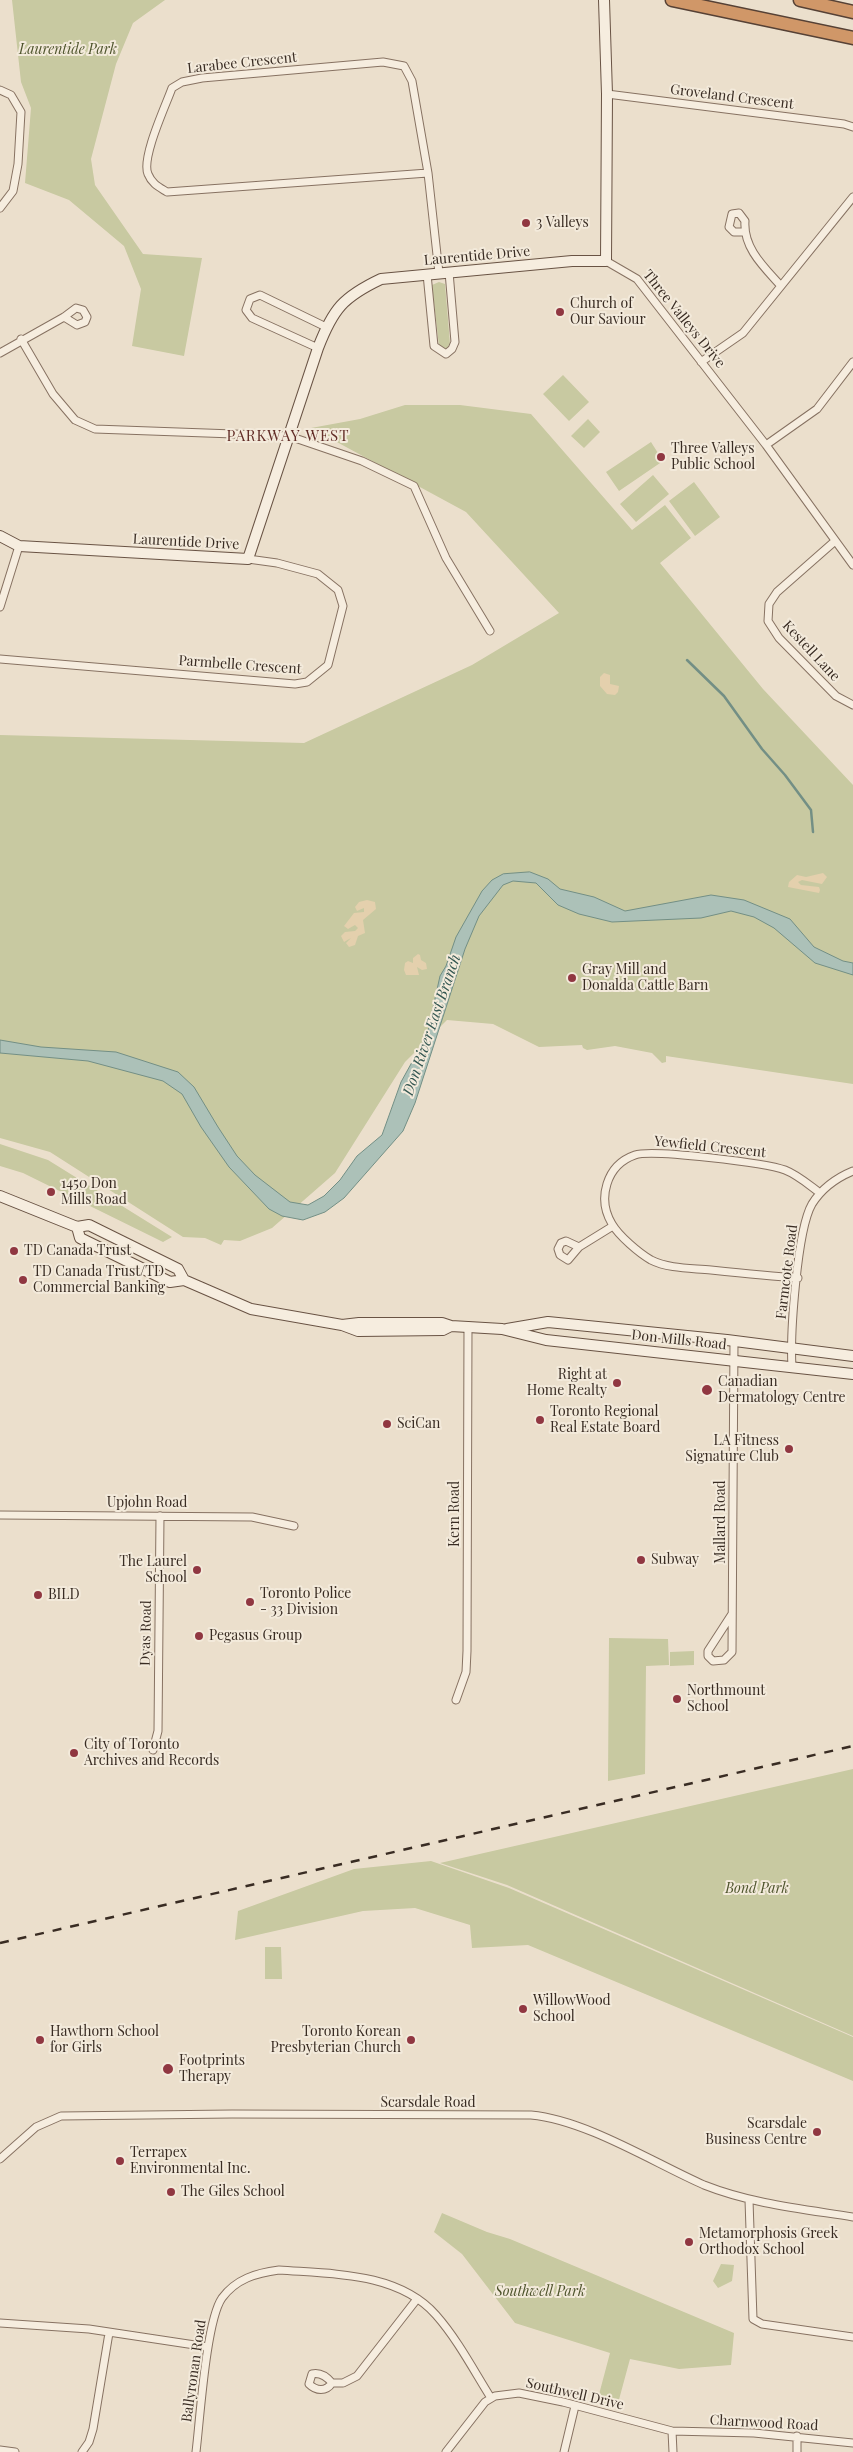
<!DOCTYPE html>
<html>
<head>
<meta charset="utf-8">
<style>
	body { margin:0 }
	canvas { display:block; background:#ebdfcc }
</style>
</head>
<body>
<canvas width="853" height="2452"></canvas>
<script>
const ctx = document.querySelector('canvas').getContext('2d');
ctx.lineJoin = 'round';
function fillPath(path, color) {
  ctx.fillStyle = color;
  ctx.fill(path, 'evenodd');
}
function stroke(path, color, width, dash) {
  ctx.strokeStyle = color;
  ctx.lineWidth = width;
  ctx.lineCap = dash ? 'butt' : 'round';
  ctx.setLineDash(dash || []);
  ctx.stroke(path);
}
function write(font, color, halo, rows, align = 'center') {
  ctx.font = font + ' "Playfair Display",serif';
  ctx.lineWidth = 4;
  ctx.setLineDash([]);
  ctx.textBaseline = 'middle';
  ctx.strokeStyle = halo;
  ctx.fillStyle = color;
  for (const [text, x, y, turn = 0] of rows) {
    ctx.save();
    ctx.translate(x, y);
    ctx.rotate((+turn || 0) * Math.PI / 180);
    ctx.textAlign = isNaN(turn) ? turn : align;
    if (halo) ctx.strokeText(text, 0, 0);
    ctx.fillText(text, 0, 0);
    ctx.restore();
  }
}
fillPath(new Path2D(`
	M 12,0 L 165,0 L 133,23 L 116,64 L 91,159 L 95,185 L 143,254 L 202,258 L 184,356 L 132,346 L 141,289 L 124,246 L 69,200 L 25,183 L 31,108 L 21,82 Z
	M 439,282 L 445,284 L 450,344 L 446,349 L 439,346 L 432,285 Z
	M 563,375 L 589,402 L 569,421 L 543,394 Z
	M 405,405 L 460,405 L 531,414 L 632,530 L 665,505 L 691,538 L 660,563 L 763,689 L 853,785 L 853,1084 L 666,1056 L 666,1062 L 662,1063 L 652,1053 L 615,1046 L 587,1050 L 583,1048 L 582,1045 L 539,1047 L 493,1024 L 447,1020 L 405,1062 L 335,1173 L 272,1228 L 240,1241 L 224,1240 L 221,1245 L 205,1238 L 183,1237 L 50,1152 L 0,1138 L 0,735 L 304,743 L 472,665 L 559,613 L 466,512 L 311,428 L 360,419 Z
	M 588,419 L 600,432 L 584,448 L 571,436 Z
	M 651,442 L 663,461 L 619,491 L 606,472 Z
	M 653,475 L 669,494 L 636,522 L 620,504 Z
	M 694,482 L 720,517 L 695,536 L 669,501 Z
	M 0,1144 L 48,1160 L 172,1237 L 163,1242 L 23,1173 L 0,1166 Z
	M 609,1638 L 668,1639 L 669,1665 L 646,1666 L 645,1774 L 608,1781 Z
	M 694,1651 L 694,1665 L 670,1666 L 670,1652 Z
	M 853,1769 L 853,2036 L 507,1885 L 440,1863 Z
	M 431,1861 L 509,1888 L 853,2037 L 853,2081 L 528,1945 L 472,1948 L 470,1925 L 415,1908 L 363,1911 L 235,1940 L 238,1911 L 354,1869 Z
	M 265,1947 L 281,1947 L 282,1979 L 265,1979 Z
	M 442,2213 L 487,2232 L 510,2239 L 734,2333 L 731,2365 L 679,2369 L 630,2359 L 617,2407 L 597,2402 L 610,2353 L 515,2323 L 462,2254 L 434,2232 Z
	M 721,2264 L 734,2265 L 732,2281 L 718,2288 L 713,2281 Z`), '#c8c9a1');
fillPath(new Path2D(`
	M 604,673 L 610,675 L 610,684 L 619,686 L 618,692 L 615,695 L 607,694 L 600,686 L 600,677 Z
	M 823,873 L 827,877 L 822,884 L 802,880 L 798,882 L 801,885 L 819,887 L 820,890 L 819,893 L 788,887 L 789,882 L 797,875 L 806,877 Z
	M 367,900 L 375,902 L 376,909 L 363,920 L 365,933 L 358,936 L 355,945 L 349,947 L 346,943 L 351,938 L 344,942 L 341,936 L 345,932 L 355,931 L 358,928 L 355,925 L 348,929 L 344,926 L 354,913 L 364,912 L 364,908 L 357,911 L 355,907 L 359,902 Z
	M 418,954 L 420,955 L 421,960 L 426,963 L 427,969 L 422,970 L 417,967 L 419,975 L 406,975 L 404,970 L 405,963 L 408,961 L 413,963 L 413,958 Z`), '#e4d0ad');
const water = new Path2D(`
	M 530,872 L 548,879 L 560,889 L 594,897 L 625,911 L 711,895 L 744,900 L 790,919 L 814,947 L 843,961 L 853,963 L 853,975 L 815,963 L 774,928 L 754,917 L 731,911 L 701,918 L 612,922 L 579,914 L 558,905 L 536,883 L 513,881 L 503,885 L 479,916 L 465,949 L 415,1103 L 403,1131 L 344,1198 L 325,1212 L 303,1220 L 282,1216 L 269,1209 L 229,1167 L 201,1127 L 182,1094 L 163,1081 L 88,1061 L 0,1053 L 0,1040 L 41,1047 L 116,1052 L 178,1072 L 194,1087 L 218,1127 L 237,1156 L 255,1175 L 290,1202 L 308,1205 L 324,1196 L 340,1180 L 357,1156 L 382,1135 L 401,1082 L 427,1035 L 440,976 L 446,966 L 456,937 L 482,891 L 492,880 L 503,874 Z`);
fillPath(water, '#acc1b8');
stroke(water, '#738f85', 1);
stroke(new Path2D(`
	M 687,660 L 724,696 L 762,749 L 785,775 L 811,810 L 813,832`), '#738f85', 2.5);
const street = new Path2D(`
	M 0,90 L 11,95 L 21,112 L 18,164 L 13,191 L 0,208
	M 607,94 L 844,124 L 853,127
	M 428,173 L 167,192 C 159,187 152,184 148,174 C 141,158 166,105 172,88 L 182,82 L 202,78 L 383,62 L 404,66 L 412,81 L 428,173 L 439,273
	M 744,232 L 734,232 L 729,227 L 732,214 L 739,213 L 745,221 C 743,248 764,267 781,286
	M 606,261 L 637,279 L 766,445 L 853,565
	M 427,274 L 434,346 L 446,354 L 452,349 L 455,342 L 449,272
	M 21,339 L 53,394 L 75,420 L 95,429 L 289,436 L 362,461 L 414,486 L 446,558 L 490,631
	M 318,348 L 252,318 L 246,310 L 250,299 L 260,295 L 326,327
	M 0,353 L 64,317 L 76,308 L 83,310 L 87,317 L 85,322 L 77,325 L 64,317
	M 701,362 L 743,333 L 853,197
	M 766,445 L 817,409 L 853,362
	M 835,541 L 777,592 L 769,604 L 768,621 L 779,638 L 836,696 L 853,705
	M 0,607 L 19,546
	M 0,659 L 295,684 L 307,682 L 328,665 L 343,606 L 338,590 L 318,574 L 277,563 L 248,559
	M 579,1247 L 568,1260 L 560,1255 L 558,1249 L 561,1243 L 566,1241 L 579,1247 L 613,1226
	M 798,1278 C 769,1276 740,1273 711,1270 C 692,1268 669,1269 651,1260 C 639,1253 619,1236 612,1224 C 597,1199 606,1165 635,1155 C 652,1149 766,1163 785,1170 C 798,1175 809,1185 820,1193
	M 792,1367 C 790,1335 797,1230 812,1204 C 822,1188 836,1178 853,1171
	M 0,1515 L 252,1517 L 294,1526
	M 732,1614 L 708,1651 L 708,1656 L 713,1661 L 724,1660 L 732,1652 L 734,1341
	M 456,1700 L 466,1672 L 467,1651 L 468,1326
	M 153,1750 L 158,1731 L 160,1516
	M 0,2159 L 36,2127 L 61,2116 L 232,2114 L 531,2115 C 586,2120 654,2163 704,2185 C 752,2204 803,2209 853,2217
	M 749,2200 L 753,2319 L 762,2324 L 853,2337
	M 0,2323 L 89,2329 L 208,2347
	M 332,2383 C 326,2392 316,2391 309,2384 L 312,2374 C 321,2372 327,2377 332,2383 L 343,2383 L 357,2376 L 417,2299
	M 672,2431 L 673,2452
	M 0,2450 L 15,2452
	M 82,2452 L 89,2442 L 93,2429 L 109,2333
	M 196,2452 C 200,2420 206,2321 222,2298 C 236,2279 256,2273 279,2270 C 331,2274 398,2272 436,2315 C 458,2340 474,2371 491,2398
	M 446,2452 L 485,2402 L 495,2396 L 519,2393 L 563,2402 L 672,2431 L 754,2433 L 853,2443
	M 564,2452 L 575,2406
	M 797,2452 L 797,2436`);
const secondary = new Path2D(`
	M 0,536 L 19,546 L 248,559 L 318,348 C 333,309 343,297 381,279 L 572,261 L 606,261 L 607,94 L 604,0
	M 0,1196 L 77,1227 L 89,1225 L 178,1269 L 184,1280
	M 77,1227 L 80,1238 L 170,1282 L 184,1280 L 251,1309 L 342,1325 L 358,1331 L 443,1330 L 451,1326
	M 342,1325 L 359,1323 L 442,1323 L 451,1326 L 502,1329 L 546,1340 L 853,1374
	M 507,1329 L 548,1322 L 727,1340 L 853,1356`);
const highway = new Path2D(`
	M 672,0 L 853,38
	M 800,0 L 853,12`);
stroke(street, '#877262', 9);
stroke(secondary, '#695344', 12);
stroke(highway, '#564135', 15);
stroke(street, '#f6eddf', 7);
stroke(secondary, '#f6eddf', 10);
stroke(highway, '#d09768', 12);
stroke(new Path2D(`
	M 0,1943 L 853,1746`), '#392c23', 2.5, [9, 9]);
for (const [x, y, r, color] of [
	[526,223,5,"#903741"],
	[560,312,5,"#903741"],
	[661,457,5,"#903741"],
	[572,978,5,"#903741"],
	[51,1192,5,"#903741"],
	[14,1251,5,"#903741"],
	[23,1280,5,"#903741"],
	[617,1383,5,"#903741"],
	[707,1390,6,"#903741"],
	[540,1420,5,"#903741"],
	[387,1424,5,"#903741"],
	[789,1449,5,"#903741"],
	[641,1560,5,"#903741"],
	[197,1570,5,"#903741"],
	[38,1595,5,"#903741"],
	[250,1602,5,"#903741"],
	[199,1636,5,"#903741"],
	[677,1699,5,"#903741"],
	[74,1753,5,"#903741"],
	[523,2009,5,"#903741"],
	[40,2040,5,"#903741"],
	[411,2040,5,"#903741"],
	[168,2069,6,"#903741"],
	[817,2132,5,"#903741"],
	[120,2161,5,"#903741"],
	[171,2192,5,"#903741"],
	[689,2242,5,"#903741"]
]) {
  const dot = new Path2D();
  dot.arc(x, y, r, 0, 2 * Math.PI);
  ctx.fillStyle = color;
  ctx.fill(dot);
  stroke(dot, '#f3eadb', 2);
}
write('italic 14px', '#4e542c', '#f3eadb', [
	["Laurentide Park",68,50],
	["Bond Park",757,1889],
	["Southwell Park",540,2292]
]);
write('14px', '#392c23', '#f3eadb', [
	["Larabee Crescent",242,63,-6],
	["Groveland Crescent",732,97,7],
	["Laurentide Drive",477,256,-5],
	["Three Valleys Drive",684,319,51],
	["Laurentide Drive",186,542,3],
	["Kestell Lane",811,651,47],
	["Parmbelle Crescent",240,665,4],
	["Yewfield Crescent",710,1147,6],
	["Farmcote Road",787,1272,-83],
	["Don Mills Road",679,1340,6],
	["Upjohn Road",147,1503],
	["Kern Road",455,1514,-90],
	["Mallard Road",721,1522,-90],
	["Dyas Road",146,1633,-89],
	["Scarsdale Road",428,2103],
	["Ballyronan Road",194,2371,-82],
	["Southwell Drive",575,2394,13],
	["Charnwood Road",764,2423,3]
]);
write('14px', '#392c23', '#f3eadb', [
	["3 Valleys",536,223],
	["Church of",570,304],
	["Our Saviour",570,320],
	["Three Valleys",671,449],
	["Public School",671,465],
	["Gray Mill and",582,970],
	["Donalda Cattle Barn",582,986],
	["1450 Don",61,1184],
	["Mills Road",61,1200],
	["TD Canada Trust",24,1251],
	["TD Canada Trust/TD",33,1272],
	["Commercial Banking",33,1288],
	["Right at",607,1375,"right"],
	["Home Realty",607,1391,"right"],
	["Canadian",718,1382],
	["Dermatology Centre",718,1398],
	["Toronto Regional",550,1412],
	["Real Estate Board",550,1428],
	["SciCan",397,1424],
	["LA Fitness",779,1441,"right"],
	["Signature Club",779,1457,"right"],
	["Subway",651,1560],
	["The Laurel",187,1562,"right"],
	["School",187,1578,"right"],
	["Toronto Police",260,1594],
	["- 33 Division",260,1610],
	["BILD",48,1595],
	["Pegasus Group",209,1636],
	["Northmount",687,1691],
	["School",687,1707],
	["City of Toronto",84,1745],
	["Archives and Records",84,1761],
	["WillowWood",533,2001],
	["School",533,2017],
	["Hawthorn School",50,2032],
	["for Girls",50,2048],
	["Toronto Korean",401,2032,"right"],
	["Presbyterian Church",401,2048,"right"],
	["Footprints",179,2061],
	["Therapy",179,2077],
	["Scarsdale",807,2124,"right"],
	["Business Centre",807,2140,"right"],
	["Terrapex",130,2153],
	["Environmental Inc.",130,2169],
	["The Giles School",181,2192],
	["Metamorphosis Greek",699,2234],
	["Orthodox School",699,2250]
], 'left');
ctx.letterSpacing = '1px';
write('15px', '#622d27', '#f3eadb', [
	["PARKWAY WEST",288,436]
]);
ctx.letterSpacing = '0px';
write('italic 15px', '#345752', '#f3eadb', [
	["Don River East Branch",432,1025,-71]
]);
</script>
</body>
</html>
